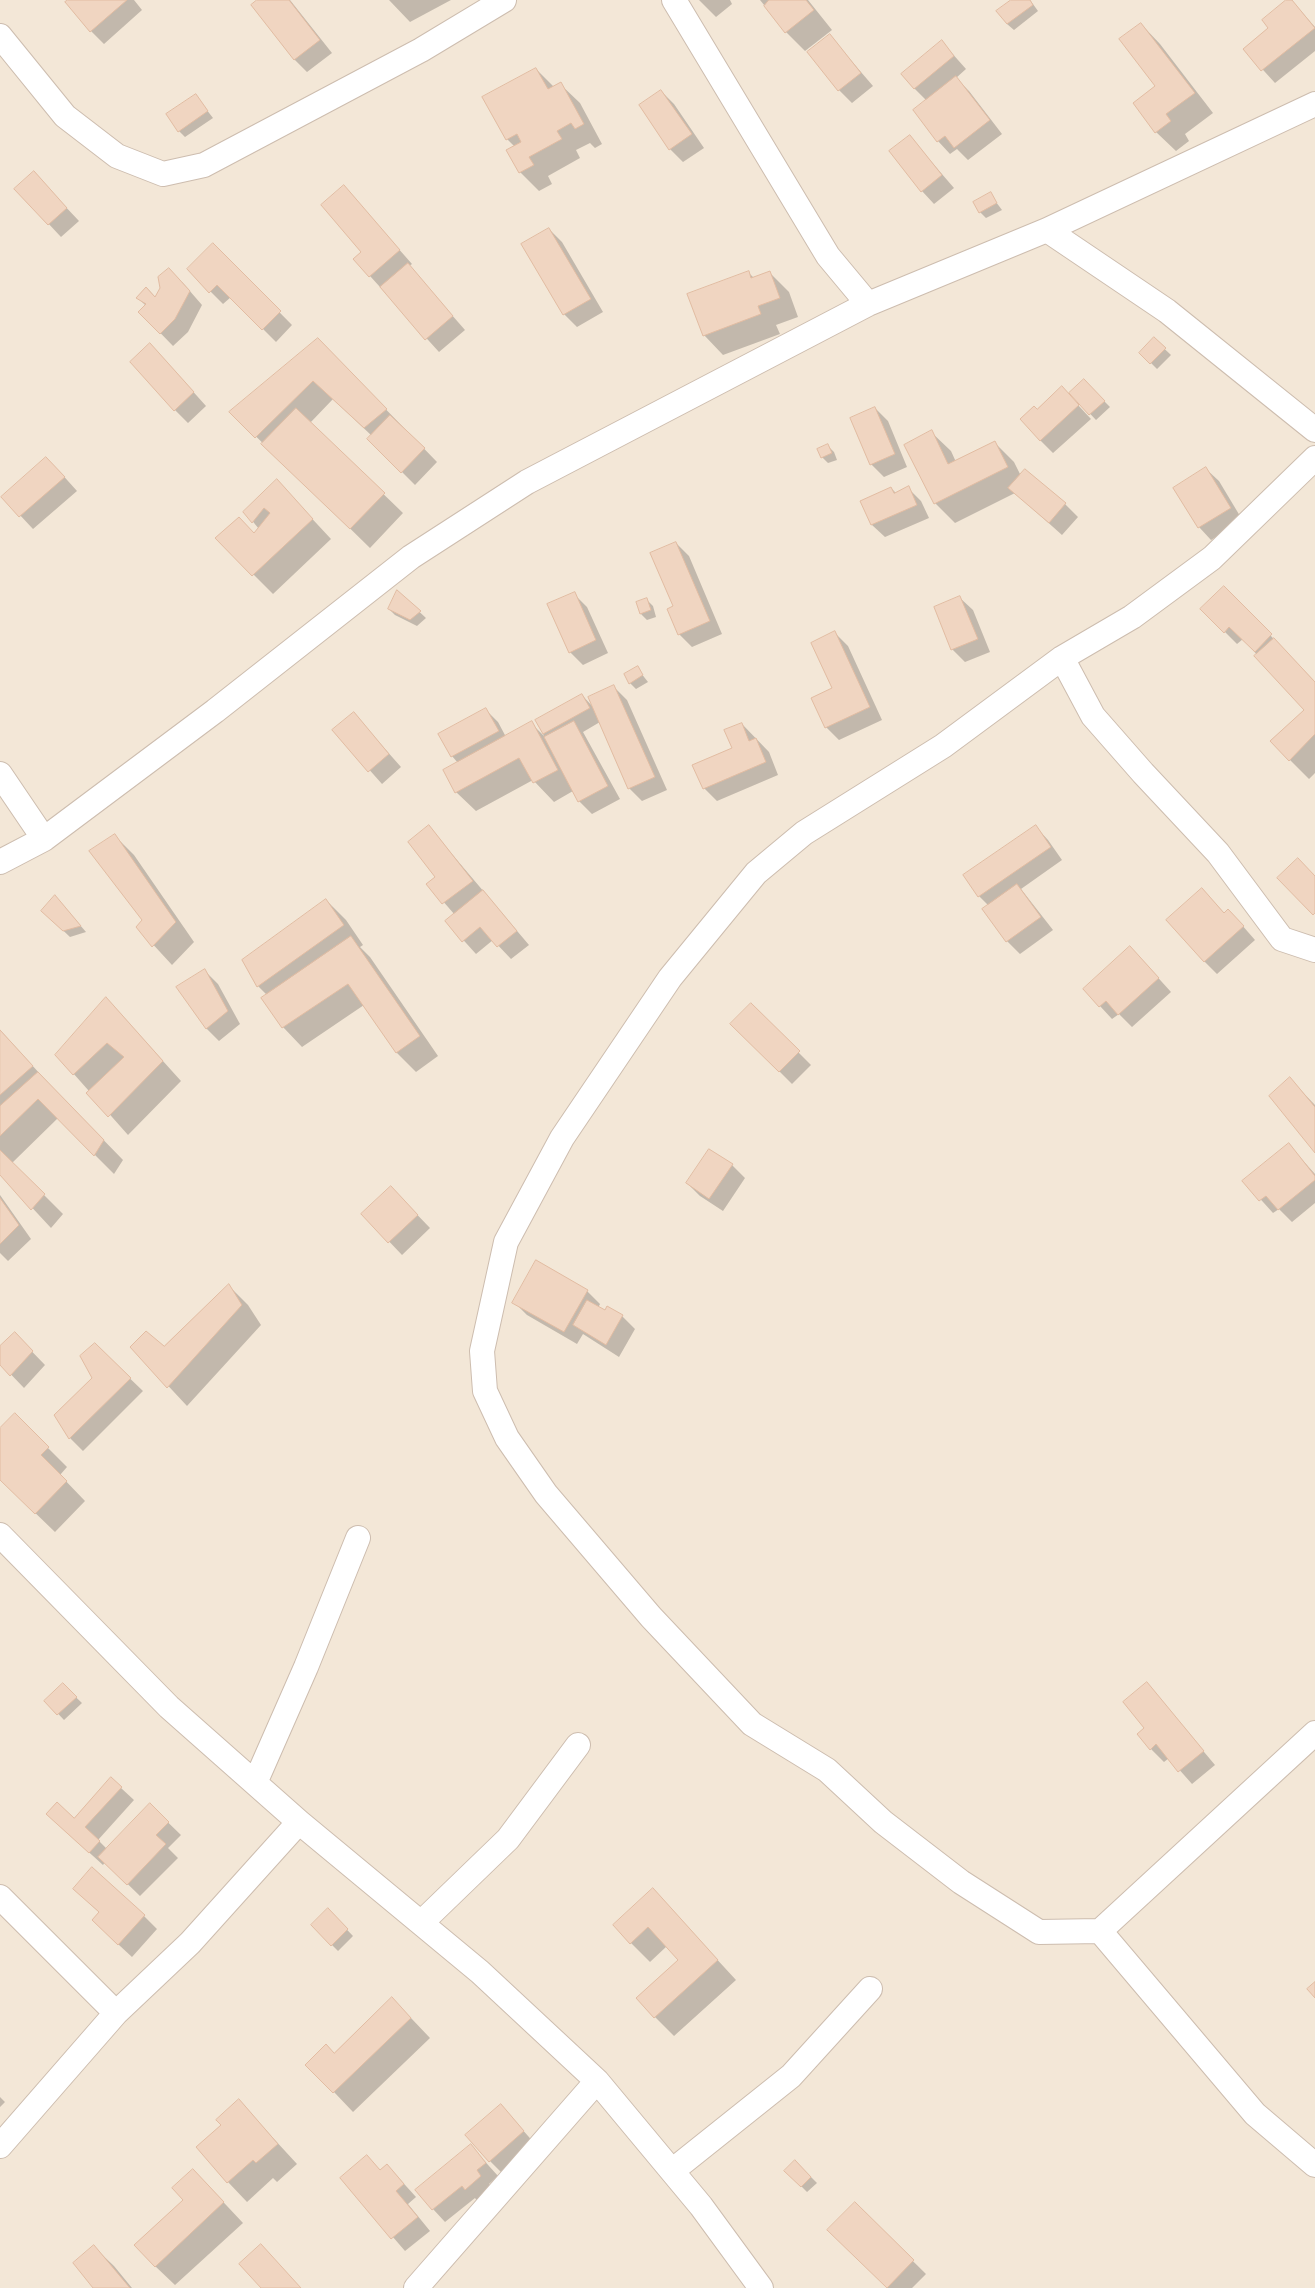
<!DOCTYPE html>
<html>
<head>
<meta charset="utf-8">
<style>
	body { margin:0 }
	canvas { display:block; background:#fcf5e8 }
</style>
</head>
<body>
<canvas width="1315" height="2288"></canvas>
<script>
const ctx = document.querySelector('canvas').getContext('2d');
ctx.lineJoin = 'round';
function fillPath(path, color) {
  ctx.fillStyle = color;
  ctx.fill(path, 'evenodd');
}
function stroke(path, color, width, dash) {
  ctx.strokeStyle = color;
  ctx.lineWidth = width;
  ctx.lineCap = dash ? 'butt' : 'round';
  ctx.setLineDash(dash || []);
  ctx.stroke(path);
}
fillPath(new Path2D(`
	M 0,0 L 1315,0 L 1315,2288 L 0,2288 Z`), '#f3e7d7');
fillPath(new Path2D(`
	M 70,0 L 134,0 L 142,10 L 104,44 L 91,31 Z
	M 259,0 L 290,0 L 332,53 L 307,72 L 294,59 Z
	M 389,0 L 451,0 L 410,22 Z
	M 699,0 L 730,0 L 732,4 L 716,17 Z
	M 760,0 L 808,0 L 832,30 L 805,51 L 786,32 Z
	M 1013,0 L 1030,0 L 1038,11 L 1014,30 L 1007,24 Z
	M 1288,0 L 1291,0 L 1315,27 L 1315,51 L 1275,83 L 1244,49 L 1270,28 Z
	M 1141,24 L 1160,44 L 1213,113 L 1185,134 L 1189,141 L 1176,151 L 1156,132 L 1157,86 Z
	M 830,36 L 873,86 L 852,103 L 839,90 Z
	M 942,42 L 966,69 L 956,78 L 969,91 L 1002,134 L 968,160 L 957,149 L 950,154 L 938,141 L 927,101 L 914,88 Z
	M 536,69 L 554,87 L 560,84 L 580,103 L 602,144 L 595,148 L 590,143 L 576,150 L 580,158 L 548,176 L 552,184 L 539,191 L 520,172 L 515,147 L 507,139 Z
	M 661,91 L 674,104 L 704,148 L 683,162 L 670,149 Z
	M 196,96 L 213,118 L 185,137 L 179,131 Z
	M 910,137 L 954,188 L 934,204 L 922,191 Z
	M 46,186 L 79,221 L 61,237 L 16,189 Z
	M 344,187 L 412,264 L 409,266 L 465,330 L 439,352 L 370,276 Z
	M 990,194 L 1002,210 L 986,218 L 980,212 Z
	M 549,229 L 562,242 L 603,312 L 577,327 L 564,314 Z
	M 213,245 L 292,325 L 276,342 L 231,297 L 223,304 L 188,269 Z
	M 749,273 L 754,278 L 770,273 L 789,292 L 798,317 L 776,325 L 780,334 L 723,355 L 704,335 Z
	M 182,282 L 202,305 L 188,332 L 173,346 L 140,312 L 146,306 L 138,298 L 147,288 L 156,298 Z
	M 1154,339 L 1171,355 L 1157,369 L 1141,353 Z
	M 163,358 L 206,406 L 188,423 L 175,410 Z
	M 337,359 L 437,462 L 415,485 L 369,439 L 372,436 L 333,399 L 310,423 L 403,513 L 370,548 L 231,412 Z
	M 1084,381 L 1110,407 L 1096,420 L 1079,402 L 1077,404 L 1091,419 L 1053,453 L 1040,440 L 1037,410 L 1077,403 Z
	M 875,408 L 888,421 L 907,467 L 884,477 L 871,464 Z
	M 931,432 L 951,451 L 956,462 L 994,442 L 1014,462 L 1021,476 L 1065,504 L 1078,517 L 1062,535 L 1015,493 L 955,523 L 936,504 L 905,445 Z
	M 828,446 L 834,452 L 837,460 L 828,463 L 822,457 Z
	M 1206,469 L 1219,481 L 1243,521 L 1211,540 L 1199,527 Z
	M 59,471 L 77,491 L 33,529 L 3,497 Z
	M 277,481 L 331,539 L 273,594 L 217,538 L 255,534 L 259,529 L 245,512 Z
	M 891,488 L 896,493 L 908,488 L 921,501 L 929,518 L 885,537 L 872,525 Z
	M 676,543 L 689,556 L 722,634 L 692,647 L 679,634 L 675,607 Z
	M 1224,587 L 1315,682 L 1315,773 L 1309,779 L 1290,760 L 1306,710 L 1243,639 L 1237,644 L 1202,609 Z
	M 398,592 L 426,618 L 417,626 L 395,615 L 389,609 Z
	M 574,594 L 587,607 L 608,653 L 583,665 L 570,652 Z
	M 960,598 L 973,610 L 990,652 L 965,662 L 952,649 Z
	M 647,600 L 653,606 L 656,617 L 647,620 L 641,614 Z
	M 835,633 L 848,646 L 882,720 L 839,740 L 826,727 L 834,689 Z
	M 637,668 L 648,682 L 636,689 L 630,683 Z
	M 614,687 L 627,700 L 667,790 L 642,801 L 629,788 L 600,722 L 583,732 L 620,799 L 592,814 L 579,801 L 573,791 L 554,802 L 533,780 L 476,811 L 456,792 L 458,763 L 452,756 L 485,709 L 498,722 L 506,737 L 531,723 L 544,736 L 537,721 L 582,695 L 593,707 Z
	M 354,714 L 401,767 L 382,784 L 334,730 Z
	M 742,724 L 769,752 L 778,775 L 717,801 L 704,788 L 733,749 Z
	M 429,827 L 529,945 L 511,959 L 493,940 L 476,954 L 447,922 L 455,915 L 428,884 L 437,877 Z
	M 1036,827 L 1048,840 L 1062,860 L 1021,889 L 1053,930 L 1020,954 L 1007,941 L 989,906 L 979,896 L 965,875 Z
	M 115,836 L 134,855 L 194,942 L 172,965 L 137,927 L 144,920 Z
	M 1202,889 L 1225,914 L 1241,924 L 1255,940 L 1217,974 L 1204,961 Z
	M 326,900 L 346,920 L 363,945 L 360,947 L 370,957 L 438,1056 L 416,1072 L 397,1053 L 364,1005 L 302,1047 L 283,1027 L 267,995 L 258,986 L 244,960 Z
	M 61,903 L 86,932 L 70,937 L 49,917 Z
	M 1143,961 L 1171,992 L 1132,1027 L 1119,1014 L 1112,1019 L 1100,1006 Z
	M 205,971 L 218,984 L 240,1024 L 219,1041 L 206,1028 Z
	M 107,999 L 181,1081 L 128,1135 L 57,1055 Z
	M 751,1005 L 811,1065 L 792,1084 L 732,1024 Z
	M 0,1030 L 51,1086 L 123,1160 L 114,1174 L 58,1118 L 12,1163 L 63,1214 L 51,1228 L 0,1173 Z
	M 1290,1079 L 1315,1105 L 1315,1151 Z
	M 1289,1145 L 1315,1174 L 1315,1203 L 1292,1222 L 1279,1209 L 1273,1213 L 1244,1181 Z
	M 732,1165 L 745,1178 L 723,1211 L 700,1196 L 687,1183 Z
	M 0,1195 L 31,1239 L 8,1261 L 0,1253 Z
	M 404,1201 L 430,1228 L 402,1255 L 363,1214 Z
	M 229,1286 L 248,1305 L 261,1325 L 187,1406 L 132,1347 L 164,1347 Z
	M 587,1291 L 600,1304 L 598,1308 L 622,1316 L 635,1329 L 619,1357 L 583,1334 L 577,1344 L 527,1315 L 514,1302 Z
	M 15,1334 L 45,1365 L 24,1388 L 0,1363 L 0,1347 Z
	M 95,1345 L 143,1391 L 83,1451 L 70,1438 L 56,1415 L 94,1378 Z
	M 15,1415 L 67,1467 L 60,1475 L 85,1501 L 55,1532 L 0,1479 L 0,1430 Z
	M 1147,1684 L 1215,1765 L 1192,1784 L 1169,1758 L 1164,1762 L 1151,1749 L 1146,1728 Z
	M 63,1685 L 82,1703 L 64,1720 L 46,1701 Z
	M 121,1788 L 134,1800 L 98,1840 L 107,1849 L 150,1805 L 181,1835 L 168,1848 L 178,1858 L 140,1896 L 105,1862 L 103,1865 L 61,1827 Z
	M 653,1890 L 736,1980 L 674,2036 L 655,2017 L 680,1960 L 667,1946 L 650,1962 L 631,1943 Z
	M 87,1901 L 144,1916 L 157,1929 L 132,1957 L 106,1933 L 100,1913 Z
	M 328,1910 L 353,1936 L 338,1951 L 312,1925 Z
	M 411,2018 L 430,2038 L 353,2112 L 334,2092 L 334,2054 Z
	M 0,2097 L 5,2102 L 0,2107 Z
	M 239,2101 L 297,2164 L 277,2182 L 273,2178 L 247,2202 L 228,2182 L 223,2126 Z
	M 513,2119 L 536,2145 L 503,2174 L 490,2161 Z
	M 471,2146 L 498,2176 L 489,2184 L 493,2189 L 478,2202 L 475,2198 L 445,2222 L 433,2209 Z
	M 795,2161 L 817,2183 L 807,2192 L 786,2171 Z
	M 387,2165 L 416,2197 L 408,2204 L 430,2231 L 405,2251 L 342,2178 L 381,2171 Z
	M 212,2190 L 243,2223 L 175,2285 L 155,2266 Z
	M 855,2204 L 926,2274 L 912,2288 L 888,2288 L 829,2230 Z
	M 94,2247 L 114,2266 L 132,2288 L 95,2288 Z`), '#0003');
const building = new Path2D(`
	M 68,0 L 127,0 L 90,32 L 65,2 Z
	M 257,0 L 289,0 L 320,40 L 294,60 L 251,5 Z
	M 769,0 L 806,0 L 814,10 L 785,33 L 764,6 Z
	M 1011,0 L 1030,0 L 1033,5 L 1007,24 L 996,11 Z
	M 1286,0 L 1292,0 L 1315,28 L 1261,71 L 1243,49 L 1268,28 L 1262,20 Z
	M 1141,23 L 1195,93 L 1166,114 L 1171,121 L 1155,133 L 1133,103 L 1155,86 L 1119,39 Z
	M 830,34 L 861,73 L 838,91 L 807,52 Z
	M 942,40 L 954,56 L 914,89 L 901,74 Z
	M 536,68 L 548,89 L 561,82 L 584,124 L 575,129 L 571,123 L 557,131 L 562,139 L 529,157 L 534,165 L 519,173 L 506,150 L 521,142 L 517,134 L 506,140 L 482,97 Z
	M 956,76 L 990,120 L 954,148 L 945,136 L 937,142 L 913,110 Z
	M 661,90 L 692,134 L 669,150 L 639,105 Z
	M 196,94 L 208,111 L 178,132 L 166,114 Z
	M 910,135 L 942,175 L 921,192 L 889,151 Z
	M 34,171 L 67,208 L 48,225 L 14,189 Z
	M 344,185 L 400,250 L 369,277 L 353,259 L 361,252 L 321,205 Z
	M 991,192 L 997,203 L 979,213 L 973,202 Z
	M 549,228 L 591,299 L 563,315 L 521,244 Z
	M 213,243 L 281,311 L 262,330 L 217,285 L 209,293 L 187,269 Z
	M 408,263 L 453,316 L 425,340 L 380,287 Z
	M 169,268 L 190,291 L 175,319 L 160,334 L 138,312 L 146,304 L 136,298 L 146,287 L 155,297 L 160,288 L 158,277 Z
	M 749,271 L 751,278 L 770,271 L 780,298 L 758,306 L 761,314 L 703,336 L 687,294 Z
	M 1154,337 L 1166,348 L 1150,364 L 1139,353 Z
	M 318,338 L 387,409 L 364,428 L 313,381 L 255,438 L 229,412 Z
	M 150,343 L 194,392 L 174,411 L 130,362 Z
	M 1084,379 L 1105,401 L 1089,415 L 1069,393 Z
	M 1062,386 L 1079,405 L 1040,441 L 1020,419 L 1034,406 L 1037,409 Z
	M 875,407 L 895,454 L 870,465 L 850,418 Z
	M 296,408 L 385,493 L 350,529 L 261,444 Z
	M 390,415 L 425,448 L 401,473 L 367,439 Z
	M 932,430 L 948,464 L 995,441 L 1008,467 L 934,504 L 904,445 Z
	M 828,444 L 832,453 L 821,458 L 817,449 Z
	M 46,457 L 65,477 L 19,517 L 1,497 Z
	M 1206,467 L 1231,508 L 1198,528 L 1173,488 Z
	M 1025,469 L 1066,503 L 1049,523 L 1008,488 Z
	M 277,479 L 313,519 L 252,576 L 215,538 L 239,517 L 254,533 L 270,513 L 264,508 L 252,523 L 243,512 Z
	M 909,486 L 917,505 L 871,525 L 860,501 L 891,487 L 894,493 Z
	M 676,542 L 710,621 L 678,635 L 667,609 L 673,606 L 650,553 Z
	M 1224,586 L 1272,634 L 1255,652 L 1229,627 L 1224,633 L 1200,609 Z
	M 397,590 L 421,611 L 410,620 L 388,609 Z
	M 575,592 L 596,640 L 569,653 L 547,604 Z
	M 960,596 L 978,639 L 951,650 L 934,607 Z
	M 647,598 L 651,610 L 640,614 L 636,602 Z
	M 835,631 L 870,707 L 825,728 L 811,698 L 832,688 L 811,643 Z
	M 1274,638 L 1315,682 L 1315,734 L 1289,761 L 1270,741 L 1304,710 L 1254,656 Z
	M 638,666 L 643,675 L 629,684 L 624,674 Z
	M 614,685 L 655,777 L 628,789 L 588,697 Z
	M 582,694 L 590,708 L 543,734 L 535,720 Z
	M 486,708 L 499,731 L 451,757 L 438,734 Z
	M 354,712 L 389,754 L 368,772 L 332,730 Z
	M 532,721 L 558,770 L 533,783 L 519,758 L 455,793 L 443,770 Z
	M 574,721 L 608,786 L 578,802 L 544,737 Z
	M 742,723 L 749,741 L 756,738 L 766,762 L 703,789 L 692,765 L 732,748 L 724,730 Z
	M 429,825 L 473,881 L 442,904 L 426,884 L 435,877 L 408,842 Z
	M 1036,825 L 1051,847 L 978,897 L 963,875 Z
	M 115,834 L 176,922 L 152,947 L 136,927 L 142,920 L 89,851 Z
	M 1298,858 L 1315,876 L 1315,913 L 1313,915 L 1277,878 Z
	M 1017,884 L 1041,917 L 1006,942 L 982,909 Z
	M 1202,888 L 1224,913 L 1228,909 L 1244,926 L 1204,962 L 1166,920 Z
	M 483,890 L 517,931 L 497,947 L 480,927 L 462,942 L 445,921 Z
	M 55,895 L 81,926 L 63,931 L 41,911 Z
	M 326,899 L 344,925 L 257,987 L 242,960 Z
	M 351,936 L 420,1036 L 396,1053 L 348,984 L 282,1028 L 261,998 Z
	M 1130,946 L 1159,978 L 1118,1015 L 1106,1001 L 1099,1007 L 1083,989 Z
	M 205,969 L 228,1011 L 206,1029 L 176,987 Z
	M 106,997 L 163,1061 L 108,1117 L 86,1093 L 124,1057 L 107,1043 L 73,1075 L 55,1055 Z
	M 751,1003 L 800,1051 L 779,1072 L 730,1024 Z
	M 0,1030 L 33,1066 L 0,1095 Z
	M 38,1072 L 104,1140 L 94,1156 L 38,1099 L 0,1136 L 0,1106 Z
	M 1290,1077 L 1315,1107 L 1315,1153 L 1269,1096 Z
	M 1289,1143 L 1315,1176 L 1315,1180 L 1278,1210 L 1266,1196 L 1259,1201 L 1242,1181 Z
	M 709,1149 L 733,1164 L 709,1199 L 686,1183 Z
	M 0,1150 L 45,1194 L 31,1210 L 0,1175 Z
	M 391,1186 L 418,1215 L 388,1243 L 361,1214 Z
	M 0,1198 L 19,1225 L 0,1244 Z
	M 536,1260 L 588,1290 L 564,1332 L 512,1303 Z
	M 229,1284 L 242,1305 L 167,1388 L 130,1347 L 146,1331 L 164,1346 Z
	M 587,1300 L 605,1310 L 607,1306 L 623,1315 L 606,1345 L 573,1325 Z
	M 15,1332 L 33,1351 L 10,1376 L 0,1365 L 0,1346 Z
	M 95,1343 L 131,1378 L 69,1439 L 54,1415 L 92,1378 L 80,1356 Z
	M 15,1413 L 49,1447 L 41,1455 L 67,1481 L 35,1514 L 0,1480 L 0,1428 Z
	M 1147,1682 L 1204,1751 L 1178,1772 L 1156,1744 L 1150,1750 L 1137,1734 L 1144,1728 L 1123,1702 Z
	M 63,1683 L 77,1697 L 57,1715 L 44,1701 Z
	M 111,1777 L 122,1787 L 85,1827 L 100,1841 L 89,1853 L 46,1814 L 57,1802 L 74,1818 Z
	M 150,1803 L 169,1822 L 156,1835 L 166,1844 L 127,1885 L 98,1857 Z
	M 92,1867 L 145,1915 L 118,1945 L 92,1920 L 99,1912 L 73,1889 Z
	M 653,1888 L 718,1960 L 654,2018 L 636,1998 L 678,1960 L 648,1927 L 630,1944 L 613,1925 Z
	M 328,1908 L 348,1929 L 331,1946 L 311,1925 Z
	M 1315,1982 L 1315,1998 L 1307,1989 Z
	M 392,1997 L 411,2018 L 333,2093 L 305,2065 L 326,2044 L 334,2053 Z
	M 239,2099 L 278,2144 L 256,2163 L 253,2160 L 227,2183 L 196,2147 L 221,2125 L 216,2120 Z
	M 501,2104 L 524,2131 L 489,2162 L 465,2135 Z
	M 471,2144 L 486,2163 L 477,2170 L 481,2176 L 465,2190 L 462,2186 L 432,2210 L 415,2190 Z
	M 367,2155 L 380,2170 L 387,2164 L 404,2184 L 396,2191 L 418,2217 L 391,2239 L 340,2178 Z
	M 795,2160 L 811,2177 L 801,2187 L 784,2171 Z
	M 193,2169 L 224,2202 L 155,2267 L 134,2245 L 183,2200 L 172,2188 Z
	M 855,2202 L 914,2260 L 887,2288 L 827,2230 Z
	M 261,2244 L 301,2288 L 261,2288 L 239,2264 Z
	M 94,2245 L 130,2288 L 93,2288 L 73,2263 Z`);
fillPath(building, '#f0d5c1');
stroke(building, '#e2bca2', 1);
const minor = new Path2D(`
	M 674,0 L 828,256 L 868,304
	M 0,36 L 65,116 L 117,156 L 163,174 L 204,165 L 421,50 L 504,0
	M 1047,230 L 1167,311 L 1315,430
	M 1315,458 L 1212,558 L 1132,617 L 1062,658 L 943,746 L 804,833 L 756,873 L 670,978 L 562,1138 L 506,1242 L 482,1351 L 485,1391 L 507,1438 L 546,1494 L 651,1617 L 752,1724 L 827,1770 L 883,1822 L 961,1882 L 1039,1932 L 1100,1931 L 1255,2114 L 1315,2165
	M 1062,658 L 1093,716 L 1143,773 L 1218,853 L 1282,939 L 1315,950
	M 0,774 L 44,839
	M 0,862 L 44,839 L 215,711 L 411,557 L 527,482 L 868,304 L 1047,230 L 1315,104
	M 0,1535 L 169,1707 L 299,1822 L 480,1972 L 597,2081 L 701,2206 L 761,2288
	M 255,1783 L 306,1667 L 358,1538
	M 0,1897 L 116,2013
	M 421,1923 L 508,1839 L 578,1745
	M 1100,1931 L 1315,1733
	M 0,2146 L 116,2013 L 190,1943 L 299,1822
	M 672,2171 L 791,2076 L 870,1989
	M 416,2288 L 597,2081`);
stroke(minor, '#cdbdaf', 26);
stroke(minor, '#fff', 24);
</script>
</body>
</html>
